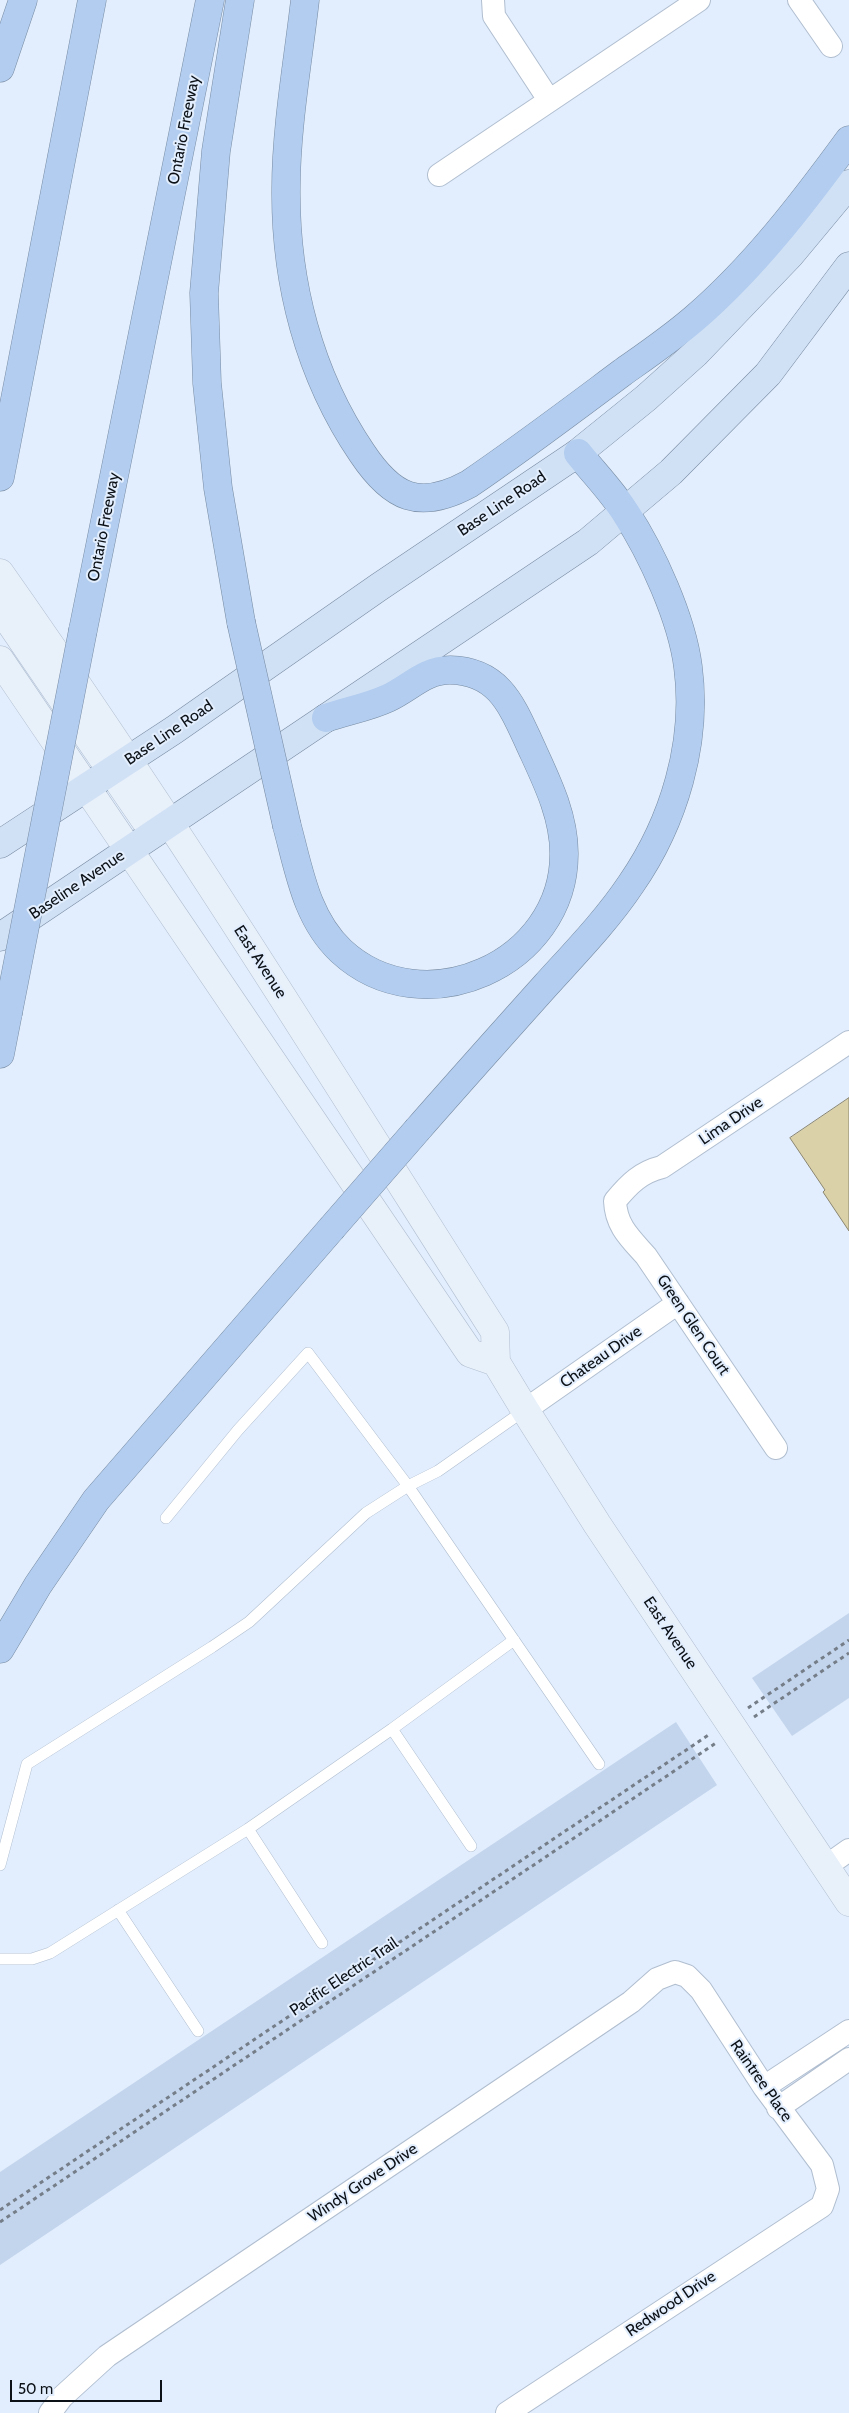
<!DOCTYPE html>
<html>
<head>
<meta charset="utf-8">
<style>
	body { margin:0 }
	#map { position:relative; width:849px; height:2413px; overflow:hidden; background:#e2eefd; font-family:Cabin,sans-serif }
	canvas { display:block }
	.scale { position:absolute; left:10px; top:2380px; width:152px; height:22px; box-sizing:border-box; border:2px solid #0c1117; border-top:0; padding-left:6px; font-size:15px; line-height:18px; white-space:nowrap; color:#0c1117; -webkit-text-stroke:4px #e2eefd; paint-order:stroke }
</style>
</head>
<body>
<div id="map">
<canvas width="849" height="2413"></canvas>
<div class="scale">50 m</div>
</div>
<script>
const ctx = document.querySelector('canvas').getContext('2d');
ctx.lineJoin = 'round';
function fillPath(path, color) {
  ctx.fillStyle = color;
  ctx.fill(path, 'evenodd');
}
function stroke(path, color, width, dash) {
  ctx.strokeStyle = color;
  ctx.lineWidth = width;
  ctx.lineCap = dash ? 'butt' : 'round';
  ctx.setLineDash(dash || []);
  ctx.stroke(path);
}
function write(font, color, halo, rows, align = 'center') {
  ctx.font = font + ' Cabin,sans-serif';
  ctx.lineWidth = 4;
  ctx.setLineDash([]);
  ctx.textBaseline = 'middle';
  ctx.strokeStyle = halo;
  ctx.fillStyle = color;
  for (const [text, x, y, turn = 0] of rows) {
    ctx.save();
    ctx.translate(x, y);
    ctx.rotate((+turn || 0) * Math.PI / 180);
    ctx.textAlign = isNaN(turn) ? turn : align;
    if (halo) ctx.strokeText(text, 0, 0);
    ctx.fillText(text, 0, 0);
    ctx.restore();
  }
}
fillPath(new Path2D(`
	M 849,1613 L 849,1698 L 792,1736 L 752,1678 Z
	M 676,1722 L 717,1785 L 0,2265 L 0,2172 Z`), '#c3d5ed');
const building = new Path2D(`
	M 849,1098 L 849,1231 L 823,1192 L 825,1190 L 790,1138 Z`);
fillPath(building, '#dad1a8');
stroke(building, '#8a8571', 1);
const lane = new Path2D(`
	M 166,1518 L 238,1430 L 308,1353 L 408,1486 L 599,1764
	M 392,1729 L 471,1846
	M 248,1829 L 322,1943
	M 0,1865 L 27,1764 L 212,1647 L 249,1622 L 366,1513 L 408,1486 L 438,1471 L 525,1410
	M 118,1910 L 198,2031
	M 0,1959 L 32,1959 L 50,1953 L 248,1829 L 392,1729 L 514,1640`);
const street = new Path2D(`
	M 493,0 L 494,16 L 549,100
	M 799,0 L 831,46
	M 439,175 L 699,0
	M 525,1410 L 678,1303
	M 776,1448 L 646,1256 C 630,1238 616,1226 615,1201 C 629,1184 641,1172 662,1167 L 849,1042
	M 825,1867 L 849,1850
	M 764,2087 L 849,2031
	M 778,2108 L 849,2059
	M 50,2413 L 62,2397 L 107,2356 L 631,2002 L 657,1979 L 675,1972 L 687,1976 L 701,1990 L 764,2087 L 822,2165 L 828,2189 L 822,2206 L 507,2413`);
const secondary = new Path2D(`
	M 0,573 C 174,820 333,1077 495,1332 L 496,1362 L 525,1410 L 597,1524 L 849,1902
	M 0,608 L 154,833
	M 0,660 L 470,1353 L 496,1362`);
const primary = new Path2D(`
	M 0,844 L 174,730 L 379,587 L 578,453 L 646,398 L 696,353 L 790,255 L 849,184
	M 0,937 L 588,542 L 671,472 L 768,374 L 849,266`);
const highway = new Path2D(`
	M 240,0 L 216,151 L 204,293 L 207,383 L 218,488 L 241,622
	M 305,0 C 298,61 286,128 286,188 C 285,282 309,375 362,453 C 392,498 419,511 469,484 C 522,448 572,410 623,372 C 647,355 672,338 695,318 C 754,267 803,203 849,140
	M 0,68 L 23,0
	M 0,477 L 92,0
	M 83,630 L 210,0
	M 287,826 C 299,870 306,918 341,951 C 423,1027 565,964 564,853 C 564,812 543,774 527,738 C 510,701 496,671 450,670 C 424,670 410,688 388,698 C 369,707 346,711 326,718
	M 0,1054 L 8,1013
	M 418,1129 C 460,1081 503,1033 546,985 C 575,953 607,920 631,884 C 674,822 698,742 688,667 C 682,619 652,553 625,512 C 612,491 593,472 578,453
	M 0,1649 L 38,1585 L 96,1500 L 331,1229`);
stroke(lane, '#b0bed0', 12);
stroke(street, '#b0bed0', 24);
stroke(secondary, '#b0bed0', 29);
stroke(primary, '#788ba3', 29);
stroke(highway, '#788ba3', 29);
stroke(new Path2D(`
	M 748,1708 L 849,1640
	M 754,1717 L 849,1653
	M 0,2210 L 710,1734
	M 0,2222 L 716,1743`), '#757e88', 3, [4, 4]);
stroke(lane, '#fff', 11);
stroke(street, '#fff', 22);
stroke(secondary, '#e8f0fa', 28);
stroke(primary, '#d1e1f5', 28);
stroke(highway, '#b2cdef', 28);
const highwayBridge = new Path2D(`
	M 241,622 L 287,826
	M 8,1013 L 83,630
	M 331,1229 L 418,1129`);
stroke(highwayBridge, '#788ba3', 29, []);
stroke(highwayBridge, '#b2cdef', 28);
write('16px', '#0c1117', '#e2eefd', [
	["Ontario Freeway",184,130,-79],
	["Base Line Road",502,504,-34],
	["Ontario Freeway",104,527,-79],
	["Base Line Road",169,733,-34],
	["Baseline Avenue",77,885,-34],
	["East Avenue",260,962,57],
	["Lima Drive",731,1121,-34],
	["Green Glen Court",693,1325,56],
	["Chateau Drive",601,1357,-35],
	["East Avenue",670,1633,56],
	["Pacific Electric Trail",344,1977,-34],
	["Raintree Place",761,2081,55],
	["Windy Grove Drive",363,2183,-34],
	["Redwood Drive",671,2304,-34]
]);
</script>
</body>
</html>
